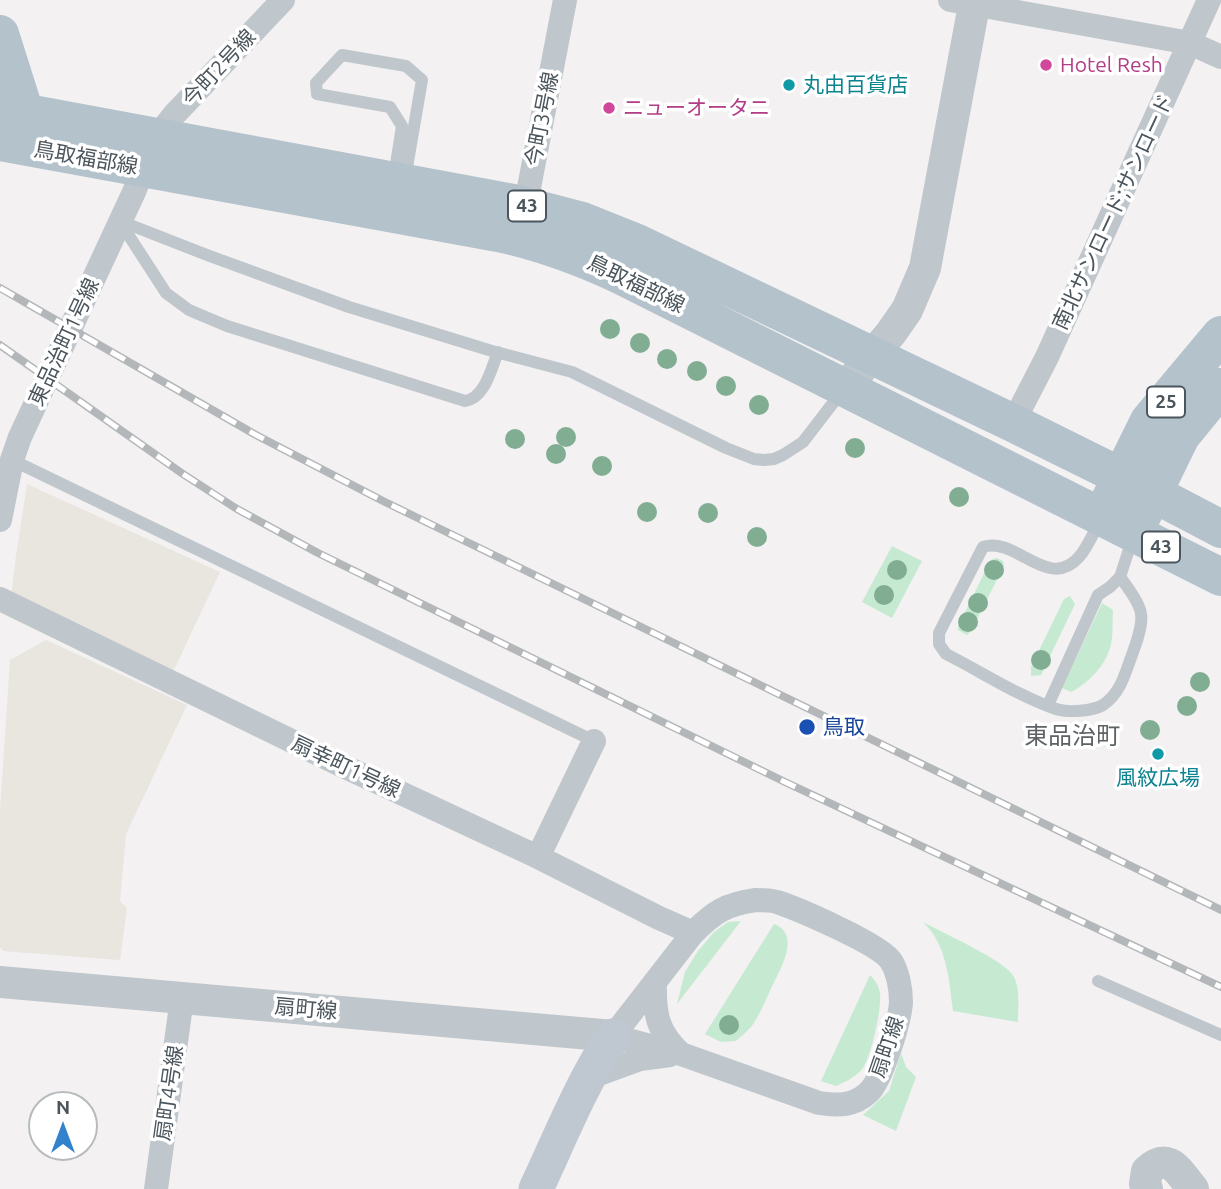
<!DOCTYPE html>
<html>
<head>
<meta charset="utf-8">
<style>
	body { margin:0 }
	#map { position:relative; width:1221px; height:1189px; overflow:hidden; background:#f3f1f1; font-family:Ubuntu,sans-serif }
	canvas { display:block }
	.north { position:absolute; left:28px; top:1091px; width:70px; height:70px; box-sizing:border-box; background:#fff; border:2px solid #b7bbbe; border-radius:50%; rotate:0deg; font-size:19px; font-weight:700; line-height:28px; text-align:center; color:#4b555c }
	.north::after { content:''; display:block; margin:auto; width:24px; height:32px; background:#3181cd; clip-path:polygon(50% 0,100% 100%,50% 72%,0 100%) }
</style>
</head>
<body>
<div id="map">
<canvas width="1221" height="1189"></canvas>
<div class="north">N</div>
</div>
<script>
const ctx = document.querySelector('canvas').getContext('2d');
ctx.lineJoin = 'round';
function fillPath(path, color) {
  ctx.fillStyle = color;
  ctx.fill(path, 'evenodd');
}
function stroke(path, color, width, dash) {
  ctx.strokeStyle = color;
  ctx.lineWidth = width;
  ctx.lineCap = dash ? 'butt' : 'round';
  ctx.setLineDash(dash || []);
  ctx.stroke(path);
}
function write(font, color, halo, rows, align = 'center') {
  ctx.font = font + ' Ubuntu,"Noto Sans JP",sans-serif';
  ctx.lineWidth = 7;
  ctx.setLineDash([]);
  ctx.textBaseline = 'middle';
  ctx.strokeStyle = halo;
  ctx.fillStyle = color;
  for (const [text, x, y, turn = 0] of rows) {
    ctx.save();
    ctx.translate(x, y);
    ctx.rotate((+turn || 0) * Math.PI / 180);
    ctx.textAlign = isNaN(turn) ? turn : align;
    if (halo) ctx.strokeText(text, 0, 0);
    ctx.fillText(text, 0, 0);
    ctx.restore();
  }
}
fillPath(new Path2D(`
	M 27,484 L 220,572 L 172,674 L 11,597 L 16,556 Z
	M 46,640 L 187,705 L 126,834 L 120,901 L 127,908 L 120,960 L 3,951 L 0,947 L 0,811 L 10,660 Z`), '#e8e6df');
fillPath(new Path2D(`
	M 892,546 L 922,561 L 892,618 L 862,602 Z
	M 997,558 L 1003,561 L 1004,566 L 971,631 L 967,635 L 958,630 L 958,627 L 990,561 L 993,559 Z
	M 1070,596 L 1075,604 L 1041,675 L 1031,676 L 1031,667 L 1064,599 Z
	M 1102,603 L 1113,610 C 1112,623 1114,638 1109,651 C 1103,668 1087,684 1071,692 L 1062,688 Z
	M 741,921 L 677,1004 L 685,972 L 698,951 L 714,932 L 728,922 Z
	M 923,922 C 943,933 1001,959 1012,974 C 1021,986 1018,1008 1018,1022 L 953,1011 C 949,979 947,945 923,922 Z
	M 774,924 C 803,935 778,973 770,991 C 765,1001 761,1012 755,1021 C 751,1029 742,1035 736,1041 L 721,1042 L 705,1034 Z
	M 870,975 C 876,981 879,986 880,994 C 882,1008 871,1056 863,1068 C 856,1077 845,1082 836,1086 L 821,1081 Z
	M 901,1053 L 906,1067 L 916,1077 L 896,1131 L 863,1115 L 889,1091 Z`), '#c6ead1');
stroke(new Path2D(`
	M 394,177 L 402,126 L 390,107 L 317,94 L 316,83 L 342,55 L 406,66 L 422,80 L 405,179
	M 120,221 L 207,255 L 349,307 L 492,351 L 572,372 L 726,448 L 754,459 L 764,460 L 774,459 L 783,455 L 803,442 L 843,390
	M 120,222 L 166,293 L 189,310 L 227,326 L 465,401 C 485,398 491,369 498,352
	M 12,460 L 594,741
	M 1101,519 C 1094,531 1088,547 1079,557 C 1048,592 1016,536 983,547 L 939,633 L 939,644 L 946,654 C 980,671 1020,697 1056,709 C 1068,713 1093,711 1103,705 C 1121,693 1125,673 1132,655 C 1136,644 1143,625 1141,614 C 1140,603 1126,585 1120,577 L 1133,537
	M 1048,705 L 1098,595 L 1110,587 L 1120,577
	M 1098,981 L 1221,1035`), '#bfc6cc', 12);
stroke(new Path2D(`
	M 950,0 L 1190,43 L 1221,57
	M 523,219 L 565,0
	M 1013,423 L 1047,357 L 1209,0
	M 0,520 L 12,460 L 20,437 L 134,192 L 156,137 L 174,115 L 283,0
	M 0,599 L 343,766 L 538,857 L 659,918 L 693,933
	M 538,857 L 594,741
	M 756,900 C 763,900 770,900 777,902 C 798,909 880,944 891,961 C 898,972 901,989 901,1002 C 900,1021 882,1079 869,1092 C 854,1106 838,1106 819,1103 L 681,1054 L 613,1036 L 693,933 C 714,912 726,904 756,900 Z
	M 655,982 C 654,1013 657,1032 681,1054
	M 588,1078 L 640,1059 L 670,1055
	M 156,1189 L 182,998`), '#bfc6cc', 24);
stroke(new Path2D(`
	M 845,388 L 891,333 L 907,310 L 925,268 L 975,0
	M 0,982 L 613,1036
	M 1147,1189 L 1145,1184 L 1147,1171 C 1170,1150 1179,1173 1193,1189`), '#bfc6cc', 32);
stroke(new Path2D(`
	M 536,1189 C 560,1138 581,1084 613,1036`), '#bfc8d0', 35);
stroke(new Path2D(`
	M 0,34 L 25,113
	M 0,108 L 513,203 L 582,221 L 637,243 L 1013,423 L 1122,477 L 1221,529
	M 0,142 L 498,233 C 541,242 581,257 620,275 L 1221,577
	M 1110,500 L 1149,421 L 1221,335
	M 1142,516 L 1181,436 L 1221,387`), '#b4c2cc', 38);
const rail = new Path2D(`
	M 0,288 L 256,435 L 383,501 L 1221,910
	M 0,345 L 183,474 L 237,509 L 318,553 L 785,782 L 1221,987`);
stroke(rail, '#b4b7ba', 8);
stroke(rail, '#fff', 5, [16]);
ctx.fillStyle = '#81ad93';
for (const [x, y] of [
	[610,329],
	[640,343],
	[667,359],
	[697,371],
	[726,386],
	[759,405],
	[566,437],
	[515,439],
	[855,448],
	[556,454],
	[602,466],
	[959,497],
	[647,512],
	[708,513],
	[757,537],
	[897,570],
	[994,570],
	[884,595],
	[978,603],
	[968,622],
	[1041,660],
	[1200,682],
	[1187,706],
	[1150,730],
	[729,1025]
]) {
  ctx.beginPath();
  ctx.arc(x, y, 10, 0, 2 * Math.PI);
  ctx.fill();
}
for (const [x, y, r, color] of [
	[1046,65,7,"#d1479c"],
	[789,85,7,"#0f9aa8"],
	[609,108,7,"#d1479c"],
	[807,727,9,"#1a4fb4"],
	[1158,754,7,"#0f9aa8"]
]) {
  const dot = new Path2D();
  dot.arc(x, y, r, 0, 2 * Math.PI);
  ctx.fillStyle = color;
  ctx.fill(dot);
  stroke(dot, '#fff', 2.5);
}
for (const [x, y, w] of [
	[527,206,38],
	[1166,402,38],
	[1161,547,38]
]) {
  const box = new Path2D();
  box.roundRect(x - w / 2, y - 15.5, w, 31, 5);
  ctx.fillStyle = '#fff';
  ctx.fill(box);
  stroke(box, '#4b555c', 2);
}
write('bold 19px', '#4b555c', null, [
	["43",527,206],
	["25",1166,402],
	["43",1161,547]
]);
write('21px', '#b23c85', '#fff', [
	["Hotel Resh",1060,65],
	["ニューオータニ",623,108]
], 'left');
write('21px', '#4b555c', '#fff', [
	["今町2号線",219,68,-47],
	["今町3号線",542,119,-79],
	["鳥取福部線",86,158,10],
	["南北サンロード;サンロード",1113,212,-65],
	["鳥取福部線",636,284,26],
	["東品治町1号線",64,342,-65],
	["扇幸町1号線",346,767,25],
	["扇町線",306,1009,5],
	["扇町線",887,1047,-71],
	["扇町4号線",169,1093,-82]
]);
write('21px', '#0d838f', '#fff', [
	["丸由百貨店",803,85],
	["風紋広場",1158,778,"center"]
], 'left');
write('21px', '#164399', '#fff', [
	["鳥取",823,727]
], 'left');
write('24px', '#5e6265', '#fff', [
	["東品治町",1072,736]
]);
</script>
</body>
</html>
